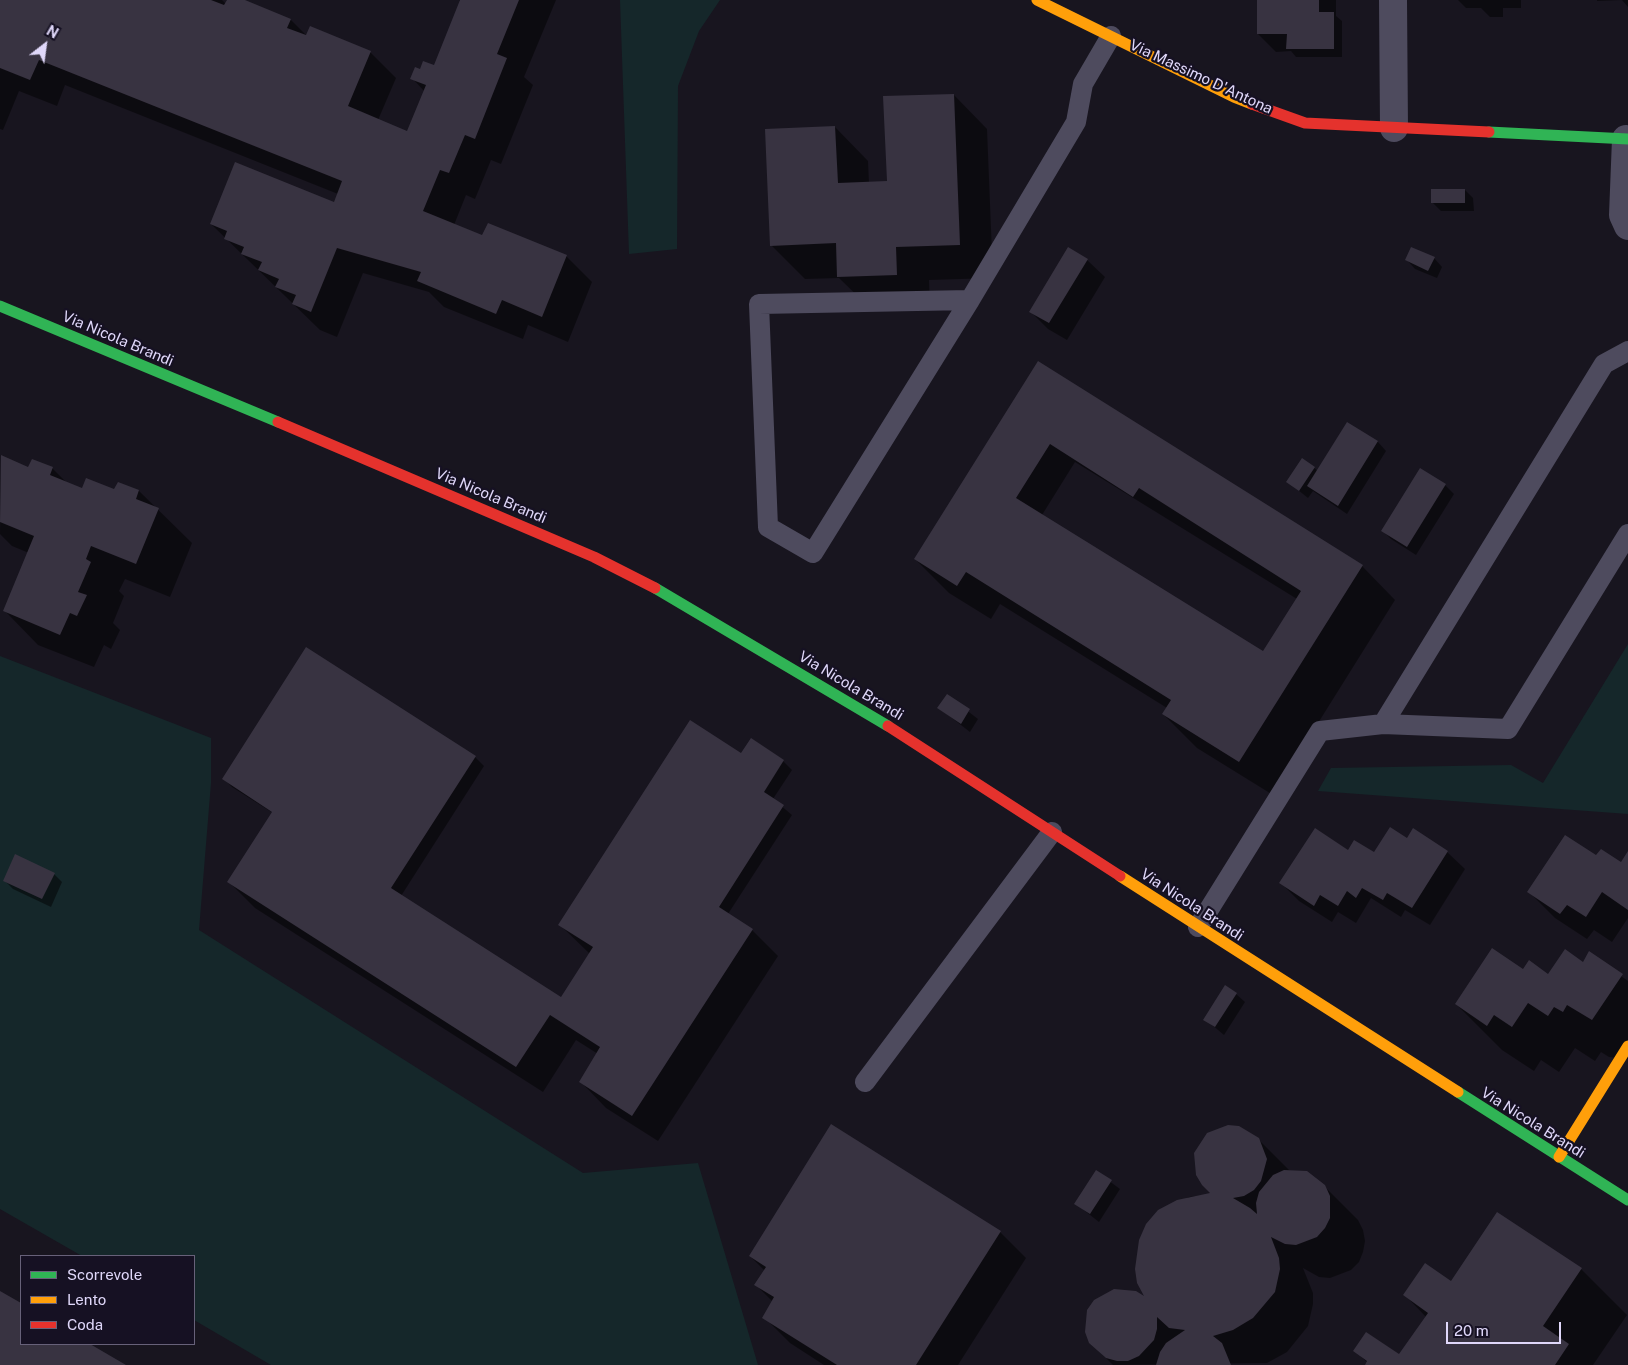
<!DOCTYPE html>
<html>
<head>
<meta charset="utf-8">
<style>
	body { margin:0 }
	#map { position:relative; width:1628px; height:1365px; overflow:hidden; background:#18151f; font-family:"Public Sans",sans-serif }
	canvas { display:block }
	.legend { position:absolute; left:20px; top:1255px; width:175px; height:90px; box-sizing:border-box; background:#161123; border:1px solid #676179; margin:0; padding:6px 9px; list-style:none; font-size:15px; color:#e0d8fa }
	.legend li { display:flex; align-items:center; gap:10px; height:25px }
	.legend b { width:25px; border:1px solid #676179 }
	.north { position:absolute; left:20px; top:20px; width:50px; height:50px; -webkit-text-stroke:4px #161123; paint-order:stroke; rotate:30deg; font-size:14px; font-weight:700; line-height:20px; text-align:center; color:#e0d8fa }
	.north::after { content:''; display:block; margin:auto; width:18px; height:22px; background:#e0d8fa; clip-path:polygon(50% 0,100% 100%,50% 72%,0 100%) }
	.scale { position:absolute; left:1446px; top:1322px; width:115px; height:22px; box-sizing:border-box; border:2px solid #e0d8fa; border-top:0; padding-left:6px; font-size:15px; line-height:18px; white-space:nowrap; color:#e0d8fa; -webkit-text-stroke:4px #161123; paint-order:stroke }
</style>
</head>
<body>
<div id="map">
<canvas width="1628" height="1365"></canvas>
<ul class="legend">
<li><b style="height:6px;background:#30b455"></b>Scorrevole</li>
<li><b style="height:6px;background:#ff9f0a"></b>Lento</li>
<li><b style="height:6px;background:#e5322d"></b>Coda</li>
</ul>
<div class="north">N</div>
<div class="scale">20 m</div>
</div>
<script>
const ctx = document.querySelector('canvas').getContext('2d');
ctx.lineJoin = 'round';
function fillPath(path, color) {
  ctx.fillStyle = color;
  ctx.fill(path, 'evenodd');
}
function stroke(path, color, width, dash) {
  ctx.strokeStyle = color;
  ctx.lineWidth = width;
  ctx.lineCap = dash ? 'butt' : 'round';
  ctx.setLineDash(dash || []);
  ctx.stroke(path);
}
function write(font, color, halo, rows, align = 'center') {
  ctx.font = font + ' "Public Sans",sans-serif';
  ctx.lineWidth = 4.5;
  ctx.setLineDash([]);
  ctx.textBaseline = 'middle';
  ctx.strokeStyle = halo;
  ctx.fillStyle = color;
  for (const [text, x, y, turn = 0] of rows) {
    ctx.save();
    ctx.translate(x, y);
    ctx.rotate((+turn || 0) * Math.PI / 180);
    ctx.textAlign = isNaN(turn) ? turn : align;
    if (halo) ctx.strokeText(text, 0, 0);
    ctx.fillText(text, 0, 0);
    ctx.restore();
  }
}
fillPath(new Path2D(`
	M 620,0 L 720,0 L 699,31 L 678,86 L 677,249 L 629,254 Z
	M 1628,644 L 1628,814 L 1318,791 L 1331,768 L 1511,765 L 1543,783 Z
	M 0,656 L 211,738 L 211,783 L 199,930 L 583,1173 L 698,1163 L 758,1365 L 271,1365 L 194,1320 L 194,1256 L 82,1256 L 0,1209 Z`), '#15272a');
fillPath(new Path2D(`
	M 0,0 L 222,0 L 226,4 L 228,0 L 242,0 L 291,20 L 307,36 L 370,52 L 396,78 L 378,120 L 408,132 L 425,92 L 412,78 L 420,70 L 434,67 L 461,2 L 459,0 L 556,0 L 524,77 L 533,85 L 501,164 L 491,160 L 475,199 L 466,195 L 454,225 L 483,237 L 566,256 L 592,282 L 568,342 L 528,325 L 523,339 L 444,307 L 429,292 L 363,273 L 337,337 L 320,330 L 211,224 L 334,204 L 338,194 L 65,85 L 57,106 L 19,91 L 3,130 L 0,129 Z
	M 1258,0 L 1336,0 L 1336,16 L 1342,21 L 1342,57 L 1296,57 L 1291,51 L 1276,52 L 1258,34 Z
	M 1458,0 L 1521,0 L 1521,8 L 1503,8 L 1503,17 L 1490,17 L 1481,8 L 1466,8 Z
	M 1622,0 L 1597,1 L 1597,0 L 1628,0 L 1628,7 Z
	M 954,95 L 987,129 L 993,278 L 929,280 L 930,309 L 872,310 L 839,278 L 805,279 L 771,245 L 835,127 L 868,161 L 869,183 L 888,182 Z
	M 1465,190 L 1473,198 L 1474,211 L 1441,211 L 1432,202 Z
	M 1434,258 L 1442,267 L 1437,278 L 1415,269 L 1407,260 Z
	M 1087,260 L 1105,277 L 1067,340 L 1048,329 L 1031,312 Z
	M 1038,363 L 1362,566 L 1395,600 L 1273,795 L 1197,748 L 1163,714 L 1167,708 L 1000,604 L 991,619 L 949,593 L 915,559 ZM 1075,462 L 1297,599 L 1263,652 L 1042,515 Z
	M 1348,424 L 1378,442 L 1386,451 L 1347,514 L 1313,491 L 1308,498 L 1288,482 L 1314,468 L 1318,471 Z
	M 1,457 L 29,469 L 52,468 L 68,484 L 83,490 L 115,491 L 118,483 L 139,491 L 192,543 L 170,597 L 125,579 L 119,591 L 124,596 L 113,623 L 120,630 L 111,649 L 104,645 L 94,667 L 38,645 L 5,611 L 29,553 L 12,546 L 0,534 Z
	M 1445,485 L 1454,494 L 1416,555 L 1391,539 L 1383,531 Z
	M 948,696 L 978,719 L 970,732 L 939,708 Z
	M 751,740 L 783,761 L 792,770 L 773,799 L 792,815 L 728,914 L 752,930 L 778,956 L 658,1141 L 606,1108 L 580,1081 L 598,1054 L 576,1040 L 543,1092 L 255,908 L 229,882 L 273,813 L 232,787 L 224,779 L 475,757 L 484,766 L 401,896 L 561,999 L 590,954 L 560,925 L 741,755 Z
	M 1349,852 L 1374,854 L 1447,852 L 1465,869 L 1430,925 L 1405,910 L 1401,917 L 1371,898 L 1356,923 L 1338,912 L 1332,922 L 1299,901 L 1281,883 Z
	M 1628,853 L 1628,918 L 1612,942 L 1594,930 L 1587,939 L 1555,918 L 1529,892 L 1597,857 L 1621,864 Z
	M 54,874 L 62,882 L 51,907 L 13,889 L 4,880 Z
	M 1589,953 L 1628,981 L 1628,1059 L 1609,1057 L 1601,1052 L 1595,1061 L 1575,1048 L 1559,1072 L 1541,1060 L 1534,1071 L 1502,1050 L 1456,1004 L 1524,971 L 1548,975 L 1583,963 Z
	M 1236,994 L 1245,1002 L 1224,1035 L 1205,1019 Z
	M 1258,1139 L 1291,1172 L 1324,1186 L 1358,1220 L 1363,1230 L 1365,1241 L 1363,1252 L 1359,1262 L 1351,1270 L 1330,1278 L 1319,1277 L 1303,1268 L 1313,1293 L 1313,1304 L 1308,1326 L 1287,1352 L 1267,1363 L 1113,1365 L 1090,1342 L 1086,1331 L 1086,1321 L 1095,1301 L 1114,1290 L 1147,1300 L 1159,1211 L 1189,1197 L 1212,1194 L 1203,1184 L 1195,1164 L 1196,1153 Z
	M 1097,1172 L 1120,1189 L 1099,1222 L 1076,1204 Z
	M 1000,1232 L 1026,1258 L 958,1365 L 824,1365 L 790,1343 L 764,1317 L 773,1302 L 756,1285 L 765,1271 L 750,1256 Z
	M 1581,1269 L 1627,1315 L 1593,1365 L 1366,1365 L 1368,1363 L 1355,1351 L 1400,1356 L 1426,1317 L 1405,1295 L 1451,1282 Z
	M 0,1292 L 21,1305 L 21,1344 L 88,1344 L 124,1365 L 0,1365 Z`), '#0007');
fillPath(new Path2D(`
	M 0,0 L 211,0 L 224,5 L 227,0 L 245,0 L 291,19 L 287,28 L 306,35 L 310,26 L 371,51 L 348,106 L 407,131 L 426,85 L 410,79 L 415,67 L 420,69 L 423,61 L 434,65 L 460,0 L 519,0 L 497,54 L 507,58 L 475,139 L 465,135 L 449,173 L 440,170 L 423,211 L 482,235 L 488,223 L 567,255 L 542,317 L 502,300 L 496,314 L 417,281 L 421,272 L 337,248 L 311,312 L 292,304 L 296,295 L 275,287 L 279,279 L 258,270 L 262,262 L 241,254 L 244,247 L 224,239 L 227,231 L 210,224 L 235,162 L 334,202 L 342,181 L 39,60 L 30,80 L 0,68 Z
	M 1257,0 L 1319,0 L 1319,12 L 1334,12 L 1334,49 L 1286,49 L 1287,34 L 1257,34 Z
	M 954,94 L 960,245 L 896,247 L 897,275 L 837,277 L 836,243 L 770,246 L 765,129 L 835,126 L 838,183 L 887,181 L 883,96 Z
	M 1431,189 L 1465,189 L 1465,203 L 1431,203 Z
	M 1068,247 L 1088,259 L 1049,323 L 1029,312 Z
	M 1411,247 L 1435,257 L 1428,271 L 1405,260 Z
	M 1038,361 L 1363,565 L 1239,762 L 1162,714 L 1171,700 L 966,572 L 957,586 L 914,559 ZM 1050,444 L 1133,497 L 1139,488 L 1301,591 L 1263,651 L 1016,498 Z
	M 1347,422 L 1378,441 L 1338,506 L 1307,486 Z
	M 1,455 L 28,467 L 32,459 L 53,467 L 50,475 L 82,488 L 86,478 L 114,489 L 118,482 L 139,490 L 136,499 L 159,508 L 136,564 L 91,546 L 86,559 L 91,562 L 78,592 L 87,595 L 77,616 L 70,613 L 60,635 L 3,611 L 34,536 L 0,522 Z
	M 1302,458 L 1315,467 L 1299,491 L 1286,482 Z
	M 1420,468 L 1446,484 L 1407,547 L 1381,531 Z
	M 306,647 L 476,756 L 391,888 L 561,997 L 593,947 L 558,925 L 690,720 L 741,753 L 751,738 L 784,760 L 764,792 L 784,805 L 719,907 L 753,929 L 632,1116 L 579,1082 L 600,1047 L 550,1015 L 516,1067 L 227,882 L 272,812 L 222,779 Z
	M 947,694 L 970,709 L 961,724 L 937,708 Z
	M 1390,827 L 1407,838 L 1413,828 L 1448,851 L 1412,908 L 1387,893 L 1383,900 L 1362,888 L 1356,898 L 1347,891 L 1338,906 L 1320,895 L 1314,906 L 1279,883 L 1315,828 L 1348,850 L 1354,840 L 1374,852 Z
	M 1565,835 L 1596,855 L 1601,849 L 1621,862 L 1628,851 L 1628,910 L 1602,892 L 1586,917 L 1567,905 L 1560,914 L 1527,892 Z
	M 15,854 L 55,873 L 42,899 L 3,881 Z
	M 1492,948 L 1523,969 L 1529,960 L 1548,974 L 1565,949 L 1583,962 L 1589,951 L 1623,974 L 1592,1020 L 1567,1005 L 1563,1012 L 1554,1007 L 1548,1016 L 1528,1003 L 1512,1027 L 1494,1015 L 1487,1026 L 1455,1004 Z
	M 1225,985 L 1237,993 L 1215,1027 L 1203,1020 Z
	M 831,1124 L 1001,1231 L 916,1365 L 837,1365 L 762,1318 L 774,1297 L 754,1285 L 766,1267 L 749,1256 Z
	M 1228,1125 L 1239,1126 L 1259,1138 L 1267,1159 L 1261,1181 L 1254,1190 L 1244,1196 L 1233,1198 L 1250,1208 L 1257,1214 L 1256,1203 L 1259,1192 L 1273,1175 L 1284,1170 L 1307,1171 L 1325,1185 L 1330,1196 L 1330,1218 L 1325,1228 L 1317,1237 L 1296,1245 L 1285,1244 L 1271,1237 L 1279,1258 L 1280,1269 L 1275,1292 L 1253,1318 L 1233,1330 L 1213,1336 L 1222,1343 L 1231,1365 L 1156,1365 L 1160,1352 L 1166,1343 L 1185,1330 L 1169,1328 L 1157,1317 L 1157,1329 L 1154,1340 L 1139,1356 L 1128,1361 L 1117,1361 L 1106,1358 L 1089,1343 L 1085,1332 L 1087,1310 L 1094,1300 L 1114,1289 L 1136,1291 L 1144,1296 L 1137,1283 L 1135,1269 L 1139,1240 L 1146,1224 L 1158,1210 L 1177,1200 L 1210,1193 L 1202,1185 L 1196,1175 L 1194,1153 L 1207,1133 Z
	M 1096,1170 L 1112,1180 L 1090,1214 L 1074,1204 Z
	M 1497,1212 L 1582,1268 L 1543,1326 L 1569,1344 L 1555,1365 L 1365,1365 L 1367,1361 L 1353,1351 L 1366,1332 L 1399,1354 L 1428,1313 L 1403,1295 L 1425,1263 L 1451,1281 Z
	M 0,1291 L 21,1303 L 21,1344 L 90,1344 L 126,1365 L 0,1365 Z`), '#383341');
stroke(new Path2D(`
	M 970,300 L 813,553 L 768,527 L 759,304 L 970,300 L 1076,122 L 1083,84 L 1111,36
	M 1383,724 L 1604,364 L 1628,351
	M 1198,927 L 1320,731 L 1383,724 L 1508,729 L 1628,534
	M 865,1082 L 1052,832`), '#4e4b5e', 20);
stroke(new Path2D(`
	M 1393,0 L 1394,128
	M 1626,139 L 1623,215 L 1628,226`), '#4e4b5e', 28);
stroke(new Path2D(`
	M 1489,132 L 1628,139
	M 0,306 L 278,422
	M 655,588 L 888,726
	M 1458,1092 L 1628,1200`), '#30b455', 11);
stroke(new Path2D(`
	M 1037,0 L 1234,97 L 1252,104
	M 1120,876 L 1458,1092
	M 1559,1157 L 1628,1046`), '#ff9f0a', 11);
stroke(new Path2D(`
	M 1252,104 L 1305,123 L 1489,132
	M 278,422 L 594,557 L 655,588
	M 888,726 L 1120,876`), '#e5322d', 11);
write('15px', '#e0d8fa', '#161123', [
	["Via Massimo D'Antona",1201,77,25],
	["Via Nicola Brandi",118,339,23],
	["Via Nicola Brandi",491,496,23],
	["Via Nicola Brandi",851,686,31],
	["Via Nicola Brandi",1192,905,33],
	["Via Nicola Brandi",1533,1123,32]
]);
</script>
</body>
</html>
